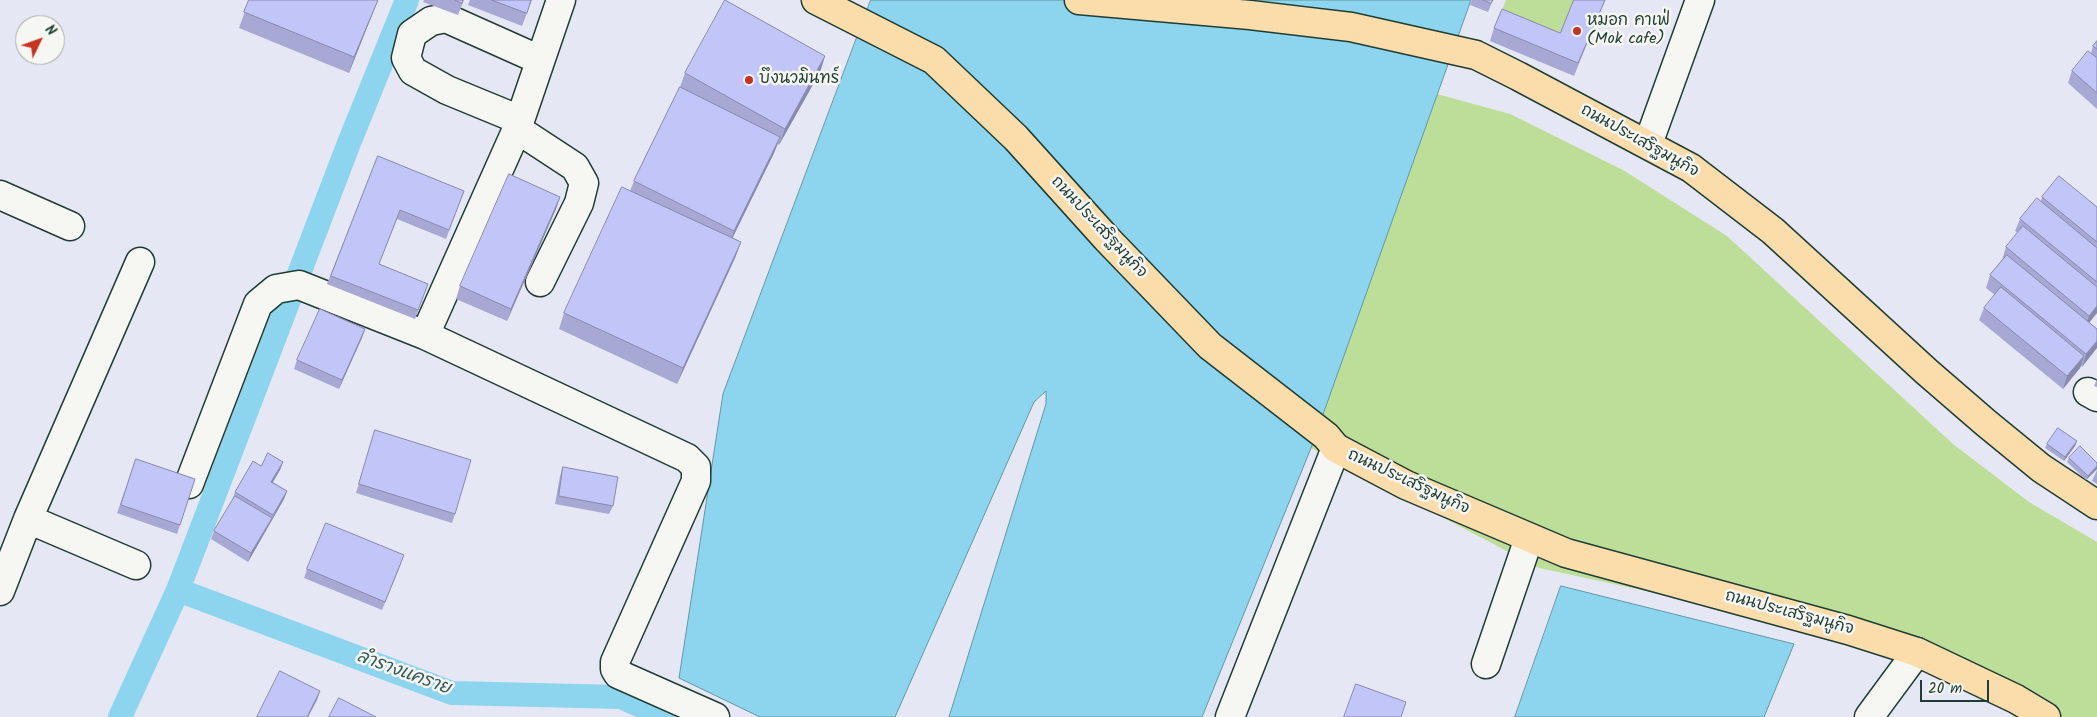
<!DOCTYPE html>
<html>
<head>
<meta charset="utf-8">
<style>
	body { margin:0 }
	#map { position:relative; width:2097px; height:717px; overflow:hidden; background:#e6e7f4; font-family:Kalam,sans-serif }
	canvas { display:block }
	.north { position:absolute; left:15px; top:15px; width:50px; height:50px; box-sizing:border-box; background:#f6f6f2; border:1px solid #a0aca6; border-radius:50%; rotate:48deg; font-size:14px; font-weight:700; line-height:20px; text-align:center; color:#1f3d34 }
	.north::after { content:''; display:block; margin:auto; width:18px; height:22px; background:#c8321e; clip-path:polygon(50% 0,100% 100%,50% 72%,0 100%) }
	.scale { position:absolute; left:1920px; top:680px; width:69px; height:22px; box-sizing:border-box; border:2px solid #1f3d34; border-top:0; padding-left:6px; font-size:15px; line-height:18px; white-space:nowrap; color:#1f3d34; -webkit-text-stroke:4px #f6f6f2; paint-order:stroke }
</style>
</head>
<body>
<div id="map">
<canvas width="2097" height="717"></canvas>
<div class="north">N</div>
<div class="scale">20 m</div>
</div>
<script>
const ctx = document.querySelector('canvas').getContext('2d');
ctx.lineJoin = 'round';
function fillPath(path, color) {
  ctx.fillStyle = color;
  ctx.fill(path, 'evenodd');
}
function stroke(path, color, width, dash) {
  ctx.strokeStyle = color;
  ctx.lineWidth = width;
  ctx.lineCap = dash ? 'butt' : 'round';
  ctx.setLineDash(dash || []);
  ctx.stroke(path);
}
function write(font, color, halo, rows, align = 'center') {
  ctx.font = font + ' Kalam,"Playpen Sans Thai",sans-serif';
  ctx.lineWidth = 5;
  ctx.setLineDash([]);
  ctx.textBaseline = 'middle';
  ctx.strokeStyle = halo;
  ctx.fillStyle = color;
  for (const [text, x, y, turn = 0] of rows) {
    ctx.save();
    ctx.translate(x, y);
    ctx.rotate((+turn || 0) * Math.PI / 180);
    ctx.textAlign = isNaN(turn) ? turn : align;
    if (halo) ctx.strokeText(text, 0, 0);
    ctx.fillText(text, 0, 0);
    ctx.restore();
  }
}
fillPath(new Path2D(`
	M 1506,0 L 1575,0 L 1556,45 L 1498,21 Z
	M 1437,94 L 1510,114 L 1623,170 L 1727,236 L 1953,444 L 2029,502 L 2097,542 L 2097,717 L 2060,717 L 2044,706 L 1945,655 L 1539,568 L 1311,448 Z`), '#bcde98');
const water = new Path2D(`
	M 871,0 L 1471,0 L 1311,448 L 1202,717 L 949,717 L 1046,404 L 1046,391 L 1034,402 L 895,717 L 760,717 L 679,678 L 723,394 Z
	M 1561,586 L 1794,644 L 1764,717 L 1515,717 Z`);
fillPath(water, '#8dd5ee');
stroke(water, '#6198a4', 1);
stroke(new Path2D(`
	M 178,590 L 452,693 L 621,697 L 665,717
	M 120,717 L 178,590 L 349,143 L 407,0`), '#8dd5ee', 24);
const minor = new Path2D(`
	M 520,120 L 447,90 L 413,71 L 406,58 L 412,34 L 431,21 L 446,18 L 540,60
	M 517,129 L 575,167 L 584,183 L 579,203 L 540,282
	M 1648,144 L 1700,0
	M 0,195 L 70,226
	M 425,335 L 517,129 L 561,0
	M 2088,392 L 2097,397
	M 189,484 L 258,304 L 276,289 L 299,285 L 425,335 L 687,458 L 696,467 L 696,481 L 615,662 L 615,669 L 618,674 L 715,717
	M 28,519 L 136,565
	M 0,591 L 28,519 L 140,262
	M 1486,664 L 1529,538
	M 1230,717 L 1336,448
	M 1869,717 L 1917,652`);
const major = new Path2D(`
	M 816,0 L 934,60 L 1016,138 L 1107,239 L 1210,346 L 1326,436 L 1336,448 L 1406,485 L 1566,553 L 1848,630 L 1917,652 L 2016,699 L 2046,717
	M 1079,0 L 1250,15 L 1351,27 L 1476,55 L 1518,76 L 1691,168 L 1773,231 L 1927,372 L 1986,423 L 2041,468 L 2097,505`);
stroke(minor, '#1f3d34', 31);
stroke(major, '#1f3d34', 31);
stroke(minor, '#f6f6f2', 28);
stroke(major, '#fbddab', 28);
fillPath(new Path2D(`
	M 249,0 L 378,0 L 349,73 L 239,28 Z
	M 424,0 L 464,0 L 458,15 L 423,2 Z
	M 470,0 L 532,0 L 522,26 L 468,5 Z
	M 1472,0 L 1493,0 L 1488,12 L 1470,5 Z
	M 1574,0 L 1605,0 L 1574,76 L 1490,41 L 1494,28 L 1560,33 Z
	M 2097,41 L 2097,109 L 2068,83 L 2072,71 L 2091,53 L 2093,46 Z
	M 825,56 L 820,72 L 779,145 L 778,144 L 774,153 L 732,239 L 741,242 L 735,258 L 677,384 L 559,329 L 564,313 L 630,191 L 634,181 L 680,87 L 685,73 Z
	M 378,156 L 464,191 L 446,239 L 397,219 L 379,264 L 428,284 L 415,319 L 327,284 Z
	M 560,197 L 556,209 L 507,321 L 456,299 L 460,286 Z
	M 2042,197 L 2097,207 L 2097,313 L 2089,322 L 2097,329 L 2082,367 L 2081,366 L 2080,368 L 2063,389 L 1979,320 L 1984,308 L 1995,295 L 1986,288 L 1990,275 L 2002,260 L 2006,247 L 2018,233 L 2015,231 L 2020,219 L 2041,201 Z
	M 365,329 L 339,389 L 294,369 L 297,360 Z
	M 2097,379 L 2097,387 L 2094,386 Z
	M 375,430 L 455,514 L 452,523 L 356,493 Z
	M 2077,441 L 2075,446 L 2064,461 L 2045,448 L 2047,444 Z
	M 2069,458 L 2097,469 L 2086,480 L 2067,462 Z
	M 136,459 L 195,479 L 177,534 L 117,513 Z
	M 283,462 L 280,470 L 273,482 L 287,491 L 284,499 L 248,562 L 211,539 L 214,531 L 232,501 L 235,492 L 261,466 Z
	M 563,467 L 613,506 L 609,514 L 555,504 L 560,476 Z
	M 2097,470 L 2097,484 L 2092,481 Z
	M 401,564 L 382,610 L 304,578 L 307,569 Z`), '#a7a9d4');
fillPath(new Path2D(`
	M 378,0 L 349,73 L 354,57 Z
	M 825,56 L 820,72 L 779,145 L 785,129 Z
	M 780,137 L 774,153 L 728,247 L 734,231 Z
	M 560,197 L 556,209 L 507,321 L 511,309 Z
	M 741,242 L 735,258 L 677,384 L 683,368 Z
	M 2097,306 L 2097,313 L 2085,328 L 2089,316 Z
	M 365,329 L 362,338 L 339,389 L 342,380 Z
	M 2097,341 L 2097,348 L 2082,367 L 2086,354 Z
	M 2084,356 L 2080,368 L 2063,389 L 2067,376 Z
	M 2077,441 L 2075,446 L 2064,461 L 2065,457 Z
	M 283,462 L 280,470 L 268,490 L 271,482 Z
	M 2097,466 L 2097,469 L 2086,480 L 2088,476 Z
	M 287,491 L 284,499 L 248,562 L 251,553 L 272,518 Z
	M 320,691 L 317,700 L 308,717 L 307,717 Z`), '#888aad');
const building = new Path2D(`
	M 249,0 L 378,0 L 354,57 L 244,12 Z
	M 455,0 L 463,0 L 462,3 Z
	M 492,0 L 531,0 L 527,13 Z
	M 725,0 L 825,56 L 785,129 L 685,73 Z
	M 1483,0 L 1493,0 L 1491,3 Z
	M 1574,0 L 1605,0 L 1578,63 L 1494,28 L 1502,9 L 1560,33 Z
	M 2097,41 L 2097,49 L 2093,46 Z
	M 2088,51 L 2097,58 L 2097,93 L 2072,71 Z
	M 680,87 L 780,137 L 734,231 L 634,181 Z
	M 378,156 L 464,191 L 449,230 L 400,210 L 379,264 L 428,284 L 418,310 L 331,276 Z
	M 509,174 L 560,197 L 511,309 L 460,286 Z
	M 2059,176 L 2097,207 L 2097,242 L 2042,197 Z
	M 622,187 L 741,242 L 683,368 L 564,313 Z
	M 2037,198 L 2097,248 L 2097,282 L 2020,219 Z
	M 2023,226 L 2097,287 L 2097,306 L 2089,316 L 2006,247 Z
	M 2007,255 L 2097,329 L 2097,341 L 2086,354 L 1990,275 Z
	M 2001,287 L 2084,356 L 2067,376 L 1984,308 Z
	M 320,309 L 365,329 L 342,380 L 297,360 Z
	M 2058,428 L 2077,441 L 2065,457 L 2047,444 Z
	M 375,430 L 471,460 L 455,514 L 359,484 Z
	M 2080,446 L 2097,463 L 2097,466 L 2088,476 L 2069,458 Z
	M 268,453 L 283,462 L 271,482 L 287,491 L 273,515 L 235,492 L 253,461 L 261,466 Z
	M 136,459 L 195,479 L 180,525 L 121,505 Z
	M 563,467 L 618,477 L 613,506 L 559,496 Z
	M 235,496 L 272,518 L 251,553 L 214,531 Z
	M 326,523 L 404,555 L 385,602 L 307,569 Z
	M 280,671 L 320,691 L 307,717 L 257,717 Z
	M 1356,684 L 1406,702 L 1401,717 L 1344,717 Z
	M 339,698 L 376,717 L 329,717 Z`);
fillPath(building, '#c2c5f7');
stroke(building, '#888aad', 1);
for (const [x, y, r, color] of [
	[1577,31,5,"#c8321e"],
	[749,80,5,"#c8321e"]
]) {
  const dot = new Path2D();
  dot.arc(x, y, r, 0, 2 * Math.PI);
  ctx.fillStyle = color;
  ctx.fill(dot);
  stroke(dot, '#f6f6f2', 2);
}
write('16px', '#1f3d34', '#f6f6f2', [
	["หมอก คาเฟ่",1587,22],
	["(Mok cafe)",1587,40],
	["บึงนวมินทร์",759,80]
], 'left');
write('16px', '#1f3d34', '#f6f6f2', [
	["ถนนประเสริฐมนูกิจ",1639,142,29],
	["ถนนประเสริฐมนูกิจ",1098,228,47],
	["ถนนประเสริฐมนูกิจ",1408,483,25],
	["ถนนประเสริฐมนูกิจ",1789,614,15]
]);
write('italic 18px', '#355b59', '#f6f6f2', [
	["ลำรางแคราย",403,674,20]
]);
</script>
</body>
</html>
